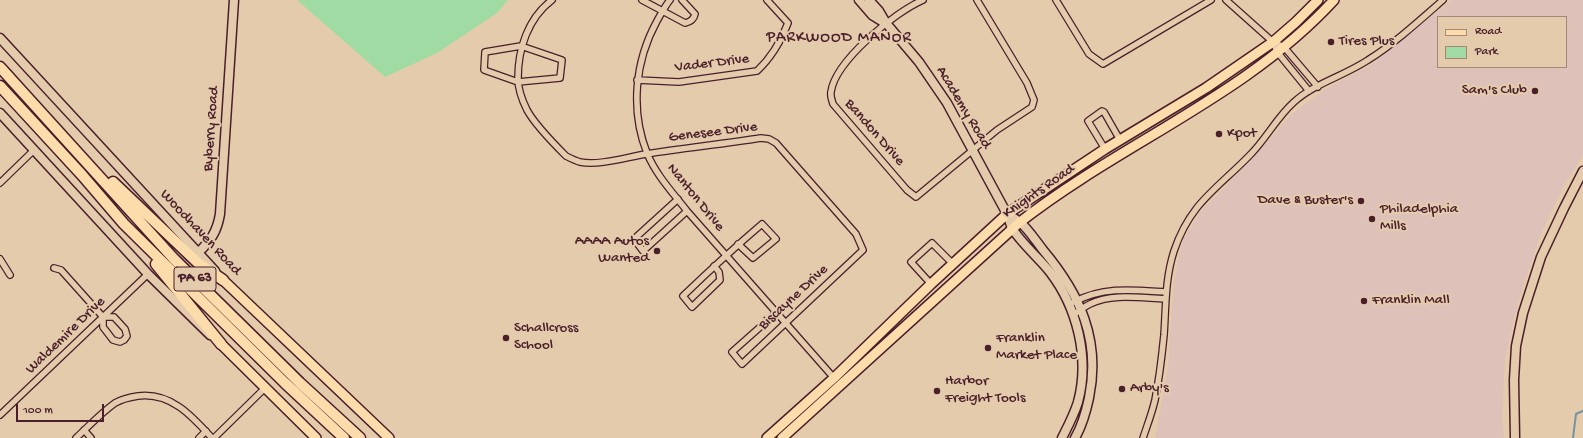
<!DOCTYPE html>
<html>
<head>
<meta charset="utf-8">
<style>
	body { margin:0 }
	#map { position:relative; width:1583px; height:438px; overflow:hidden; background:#e4cbac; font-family:"Gochi Hand",sans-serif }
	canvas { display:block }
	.legend { position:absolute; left:1437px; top:16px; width:130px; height:52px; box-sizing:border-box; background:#e4cbac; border:1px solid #a68678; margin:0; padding:5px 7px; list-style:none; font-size:12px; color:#4a1f2b }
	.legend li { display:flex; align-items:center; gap:8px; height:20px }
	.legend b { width:20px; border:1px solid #a68678 }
	.scale { position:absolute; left:16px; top:404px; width:88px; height:18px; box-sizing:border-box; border:2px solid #4a1f2b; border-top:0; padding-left:5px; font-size:12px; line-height:14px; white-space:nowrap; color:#4a1f2b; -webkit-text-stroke:3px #e4cbac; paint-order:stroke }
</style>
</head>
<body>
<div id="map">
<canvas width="1583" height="438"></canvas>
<ul class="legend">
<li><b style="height:5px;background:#fddcac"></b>Road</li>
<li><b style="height:11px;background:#9fdba2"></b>Park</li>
</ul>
<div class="scale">100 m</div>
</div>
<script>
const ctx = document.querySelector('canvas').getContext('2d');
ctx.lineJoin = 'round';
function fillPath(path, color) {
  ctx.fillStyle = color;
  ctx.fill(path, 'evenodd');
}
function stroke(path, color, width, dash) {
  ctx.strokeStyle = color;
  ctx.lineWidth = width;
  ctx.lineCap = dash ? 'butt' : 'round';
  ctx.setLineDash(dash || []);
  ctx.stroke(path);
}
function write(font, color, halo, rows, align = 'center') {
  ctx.font = font + ' "Gochi Hand",sans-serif';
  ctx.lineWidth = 4;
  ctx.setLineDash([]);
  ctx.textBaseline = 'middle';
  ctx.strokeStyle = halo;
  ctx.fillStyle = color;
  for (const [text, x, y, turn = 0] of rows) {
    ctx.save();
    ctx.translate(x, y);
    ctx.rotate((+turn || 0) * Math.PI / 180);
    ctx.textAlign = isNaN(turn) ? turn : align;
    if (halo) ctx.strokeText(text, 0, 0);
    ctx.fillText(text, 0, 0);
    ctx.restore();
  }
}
fillPath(new Path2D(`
	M 1452,0 L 1583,0 L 1583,155 L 1564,186 L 1542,232 L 1526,277 L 1515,315 L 1505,360 L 1502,418 L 1504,438 L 1155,438 L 1168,368 L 1173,289 L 1177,264 L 1183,240 L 1201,211 L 1250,161 L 1289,117 L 1303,105 L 1324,90 L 1369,66 ZM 1438,17 L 1566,17 L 1566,67 L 1438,67 Z`), '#dec2b9');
fillPath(new Path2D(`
	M 297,0 L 508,0 L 497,13 L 437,53 L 385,77 Z`), '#9fdba2');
stroke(new Path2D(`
	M 1573,438 L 1576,414 L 1583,411`), '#7592a1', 2);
const street = new Path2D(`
	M 552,0 C 528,18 518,49 518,78 C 518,89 522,100 527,110 C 534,123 555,145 566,156 C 570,158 576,161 580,162 C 599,166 627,157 646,154 C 684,148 723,144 761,138 L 769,139 L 776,143 L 856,234 L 863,250 L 742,364 L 732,352 L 776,313
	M 642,0 L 685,23 C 690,22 694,19 695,14 L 682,0
	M 670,0 C 665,6 661,14 657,21 C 635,61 630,110 647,153 C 656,175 673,193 687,211 L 834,378
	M 923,0 C 895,12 835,61 831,92 C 830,96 832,100 833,104 L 907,190 L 916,197 L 997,130 L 1032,107 L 1034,100 L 1027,83 L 977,0
	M 1056,0 L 1089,54 L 1103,64 L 1211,0
	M 1226,0 L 1273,42 L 1284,47 L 1318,87
	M 1273,42 L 1278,53 L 1309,91
	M 521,46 L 562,60 L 560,78 L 518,82 L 484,70 L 485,52 Z
	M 637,80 L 679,82 L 757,71 C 771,58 781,41 788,23 L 767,0
	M 1105,149 L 1088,121 L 1102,111 L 1104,112 L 1120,140
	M 0,183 L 34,150
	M 678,199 L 634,239 L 643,251 L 687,211
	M 0,259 L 10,275
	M 714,266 L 719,272 L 720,280 L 692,307 L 683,296 C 709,271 735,247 762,224 L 776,239 L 753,258 L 738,244
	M 54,268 L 61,270 L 103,317
	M 931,284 L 911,262 L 932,243 L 953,264
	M 1074,302 C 1104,286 1134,290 1166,292
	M 1073,315 C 1079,311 1084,307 1090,304 C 1112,293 1140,298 1165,299
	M 103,317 L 114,317 L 125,329 L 127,336 L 124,340 L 120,342 L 113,340 L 103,327 Z
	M 0,415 L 148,274
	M 84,430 L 91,438
	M 76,438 C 89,426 101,413 115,403 C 122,399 131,397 138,396 C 171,392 192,416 212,438
	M 199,438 L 206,431
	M 214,438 L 265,388
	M 1143,438 C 1147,426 1152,413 1155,400 C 1159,380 1162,355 1164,335 C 1166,306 1165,279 1174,251 C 1190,203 1217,189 1250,155 C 1266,139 1277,117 1294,102 C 1315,83 1344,76 1368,60 C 1395,43 1419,21 1443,0`);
const secondary = new Path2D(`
	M 859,0 L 872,15 L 885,23
	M 869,0 L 879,11 L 886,23 L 919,62 L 947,103 L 1007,214 C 1009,218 1010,224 1012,228 C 1021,243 1039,258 1050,272 C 1077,307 1090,358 1078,402 C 1074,415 1068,426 1062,438
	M 0,38 L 215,271
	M 0,113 L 148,274 L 210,335
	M 1007,214 C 1011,216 1016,219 1020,222 C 1029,230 1036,241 1043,250 C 1080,294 1101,340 1089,398 C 1086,412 1082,426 1075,438
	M 198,253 C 211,240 217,232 220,214 L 234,0
	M 1515,438 L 1514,380 L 1516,346 L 1523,313 L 1541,257 L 1564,208 L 1583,171`);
const primary = new Path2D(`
	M 223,280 L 389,438
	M 221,344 L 316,438
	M 767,438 L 834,378 L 931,284 L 1007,214 L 1105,149 L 1206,88 L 1273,42 L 1296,22 L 1318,0
	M 782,438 L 1020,222 C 1121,143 1246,96 1334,0`);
const highway = new Path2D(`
	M 0,67 L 174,259 L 300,383 L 360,438
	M 0,86 L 82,175 L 124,224 L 285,383 L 344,438
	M 113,182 L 198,263 L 223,280
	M 156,264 L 221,344`);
stroke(street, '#4a1f2b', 8);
stroke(secondary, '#4a1f2b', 11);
stroke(primary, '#4a1f2b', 12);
stroke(highway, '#4a1f2b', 13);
stroke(street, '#e4cbac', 5.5);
stroke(secondary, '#e4cbac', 8);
stroke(primary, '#fddcac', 9);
stroke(highway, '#fddcac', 10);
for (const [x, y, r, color] of [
	[1331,42,4,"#4a1f2b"],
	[1535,91,4,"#4a1f2b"],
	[1219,134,4,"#4a1f2b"],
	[1361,201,4,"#4a1f2b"],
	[1372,219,4,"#4a1f2b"],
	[657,251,4,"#4a1f2b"],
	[1364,301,4,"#4a1f2b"],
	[506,338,4,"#4a1f2b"],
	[988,348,4,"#4a1f2b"],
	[1122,389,4,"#4a1f2b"],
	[937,391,4,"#4a1f2b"]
]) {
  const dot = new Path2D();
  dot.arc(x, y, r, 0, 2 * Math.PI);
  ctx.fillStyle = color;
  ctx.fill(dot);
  stroke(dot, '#e4cbac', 1.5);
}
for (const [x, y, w] of [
	[195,279,42]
]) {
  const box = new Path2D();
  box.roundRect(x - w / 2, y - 12, w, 24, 3);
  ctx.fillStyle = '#e4cbac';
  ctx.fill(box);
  stroke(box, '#4a1f2b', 1);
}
write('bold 14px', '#4a1f2b', null, [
	["PA 63",195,279]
]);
write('15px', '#4a1f2b', '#e4cbac', [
	["Tires Plus",1339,42],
	["Sam's Club",1527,91,"right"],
	["Kpot",1227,134],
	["Dave & Buster's",1353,201,"right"],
	["Philadelphia",1380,210],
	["Mills",1380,227],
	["AAAA Autos",649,242,"right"],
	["Wanted",649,259,"right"],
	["Franklin Mall",1372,301],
	["Schallcross",514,329],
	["School",514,346],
	["Franklin",996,339],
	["Market Place",996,356],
	["Harbor",945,382],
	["Freight Tools",945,399],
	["Arby's",1130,389]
], 'left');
write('15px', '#4a1f2b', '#e4cbac', [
	["Vader Drive",712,64,-7],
	["Academy Road",963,108,59],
	["Byberry Road",212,129,-86],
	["Genesee Drive",713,133,-7],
	["Bandon Drive",874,133,49],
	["Knights Road",1039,192,-35],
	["Nanton Drive",695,198,51],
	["Woodhaven Road",200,233,47],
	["Biscayne Drive",794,298,-43],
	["Waldemire Drive",66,336,-44]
]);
ctx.letterSpacing = '1px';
write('16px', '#4a1f2b', '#e4cbac', [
	["PARKWOOD MANOR",839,39]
]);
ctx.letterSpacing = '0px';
</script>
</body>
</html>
